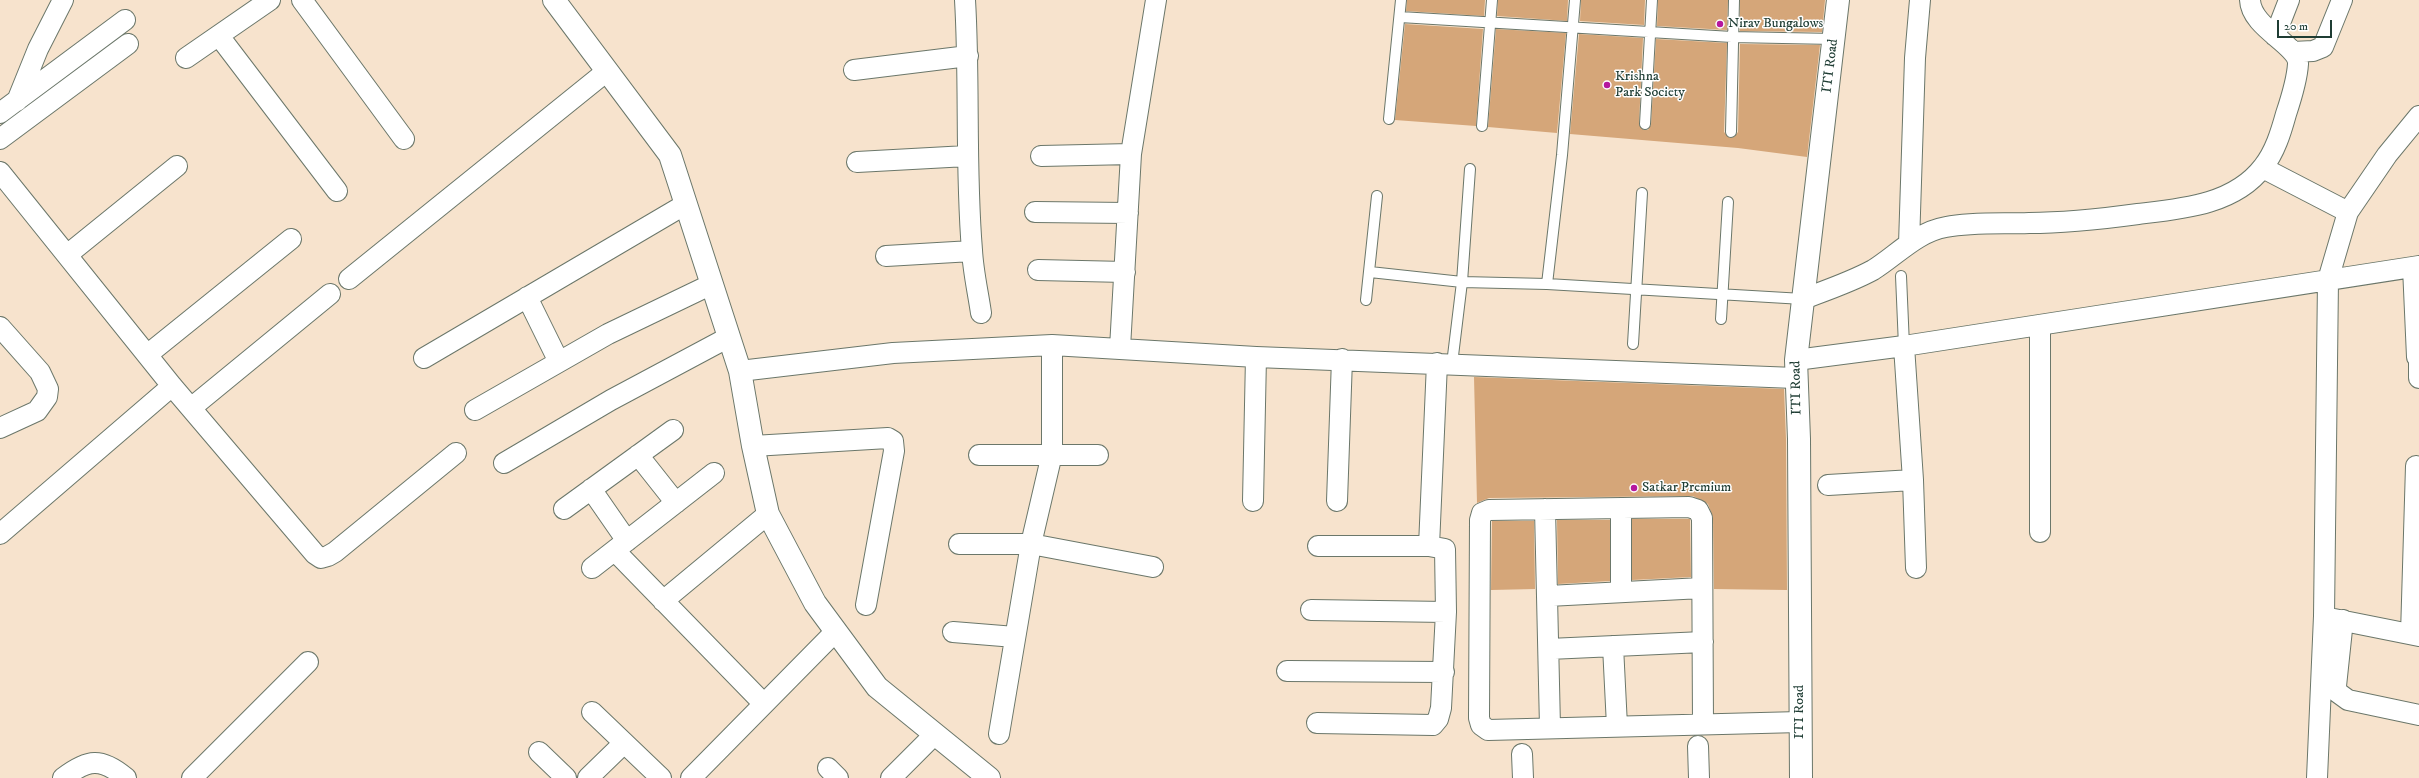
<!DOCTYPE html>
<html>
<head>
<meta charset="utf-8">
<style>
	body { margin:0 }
	#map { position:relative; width:2419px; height:778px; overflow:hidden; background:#f7e3cd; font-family:"IM FELL DW Pica",serif }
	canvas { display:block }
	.scale { position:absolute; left:2277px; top:20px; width:55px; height:18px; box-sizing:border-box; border:2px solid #1f3d34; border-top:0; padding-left:5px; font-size:12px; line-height:14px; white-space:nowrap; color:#1f3d34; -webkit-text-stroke:3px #fff; paint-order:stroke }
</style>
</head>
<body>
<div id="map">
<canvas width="2419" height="778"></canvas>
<div class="scale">20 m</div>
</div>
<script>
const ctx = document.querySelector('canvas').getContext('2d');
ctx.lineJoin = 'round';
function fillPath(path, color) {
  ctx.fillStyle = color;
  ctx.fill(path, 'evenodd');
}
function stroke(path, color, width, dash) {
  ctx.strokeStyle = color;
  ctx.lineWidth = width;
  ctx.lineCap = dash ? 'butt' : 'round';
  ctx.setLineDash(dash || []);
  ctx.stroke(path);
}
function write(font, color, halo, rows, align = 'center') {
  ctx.font = font + ' "IM FELL DW Pica",serif';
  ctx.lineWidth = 3;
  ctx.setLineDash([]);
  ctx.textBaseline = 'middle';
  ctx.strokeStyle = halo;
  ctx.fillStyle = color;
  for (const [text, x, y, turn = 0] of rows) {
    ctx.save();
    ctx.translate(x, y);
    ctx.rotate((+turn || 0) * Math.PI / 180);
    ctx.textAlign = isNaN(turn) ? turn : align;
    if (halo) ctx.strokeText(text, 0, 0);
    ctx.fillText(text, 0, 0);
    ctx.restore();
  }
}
fillPath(new Path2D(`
	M 1407,0 L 1485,0 L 1484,16 L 1406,11 Z
	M 1498,0 L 1568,0 L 1567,21 L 1497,16 Z
	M 1581,0 L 1645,0 L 1644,25 L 1580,21 Z
	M 1658,0 L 1728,0 L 1727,30 L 1657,26 Z
	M 1740,0 L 1825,0 L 1822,32 L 1740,31 Z
	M 1405,24 L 1483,29 L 1476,126 L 1395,120 Z
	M 1496,29 L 1566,33 L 1557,133 L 1488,127 Z
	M 1579,34 L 1643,38 L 1639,124 L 1644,130 L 1648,130 L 1651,124 L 1656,39 L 1727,43 L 1724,132 L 1730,138 L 1734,137 L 1738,132 L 1740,44 L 1820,45 L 1807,157 L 1738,148 L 1570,134 Z
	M 1474,377 L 1784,389 L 1786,439 L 1787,590 L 1714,589 L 1713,518 L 1708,504 L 1693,496 L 1489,498 L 1477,503 Z
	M 1632,519 L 1690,519 L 1691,577 L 1632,580 Z
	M 1557,520 L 1610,520 L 1610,581 L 1558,584 Z
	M 1492,521 L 1534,521 L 1535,589 L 1491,590 Z`), '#d5a679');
const lane = new Path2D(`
	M 1400,17 L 1732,37 L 1834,39
	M 1389,119 L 1401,0
	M 1645,124 L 1652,0
	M 1482,126 L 1492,0
	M 1731,132 L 1734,0
	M 1370,272 L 1462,282 L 1547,284 L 1803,299
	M 1901,276 L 1904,346
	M 1547,284 L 1562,155 L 1575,0
	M 1366,300 L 1377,196
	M 1721,319 L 1728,202
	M 1633,344 L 1642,193
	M 1452,364 L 1462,282 L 1470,169`);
const street = new Path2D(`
	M 302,0 L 404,139
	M 965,0 C 970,83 965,167 972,250 C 973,271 978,292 981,313
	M 219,36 L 337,191
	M 2275,36 L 2289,0
	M 2293,52 L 2313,51 L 2323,47 L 2342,0
	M 186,58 L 270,0
	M 854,70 L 968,56
	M 17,101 L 38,49 L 63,0
	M 0,113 L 125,20
	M 0,139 L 128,44
	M 1041,156 L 1131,154
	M 857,162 L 967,156
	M 2263,168 L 2348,212
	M 0,172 L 172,386 L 315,554 L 321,558 L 328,556 L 335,552 L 456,453
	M 1035,212 L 1128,213
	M 1909,244 L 1915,58 L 1920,0
	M 67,255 L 177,166
	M 886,256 L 972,251
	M 2413,267 L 2417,357
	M 1038,270 L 1125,272
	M 349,279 L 607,71
	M 527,297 L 559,362
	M 1803,299 C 1827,290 1851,282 1873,270 C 1897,255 1917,232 1946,227 C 1973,222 2002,224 2029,223 C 2066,223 2101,219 2138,214 C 2181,209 2234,205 2263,167 C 2275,152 2281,132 2286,114 C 2291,99 2297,80 2298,64 C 2299,45 2251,28 2250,0
	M 0,327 L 40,372 L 48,389 L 47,397 L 37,411 L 0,428
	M 1904,346 L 1913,480 L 1916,568
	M 1120,348 L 1131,154 L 1156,0
	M 147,355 L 291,239
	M 2419,356 L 2419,378
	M 424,358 L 686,204
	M 1796,360 L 1904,346 L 2419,266
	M 740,371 L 893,353 L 1052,345 L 1256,357 L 1795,378
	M 191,408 L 330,294
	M 475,410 L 608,334 L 712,284
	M 753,446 L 888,438 L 893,441 L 894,451 L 866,605
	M 638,455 L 676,503
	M 979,455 L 1098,455
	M 504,463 L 611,400 L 729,337
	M 1828,485 L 1913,480
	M 591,489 L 627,541
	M 1253,501 L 1256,357
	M 1337,501 L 1342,359
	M 1621,508 L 1621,591
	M 564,509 L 673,430
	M 1545,509 L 1550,727
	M 2040,532 L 2040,325
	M 0,534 L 172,386
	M 959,544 L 1031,544 L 1153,567
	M 1429,546 L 1437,363
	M 615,551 L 764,704
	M 592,568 L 714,473
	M 1548,596 L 1702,588
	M 663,601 L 768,514
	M 1311,610 L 1446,612
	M 2329,618 L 2419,636
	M 2343,620 L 2336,686 L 2337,692 L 2348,700 L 2419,715
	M 953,632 L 1015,637
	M 2411,634 L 2416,466
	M 1613,646 L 1617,726
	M 1549,649 L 1703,642
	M 1287,671 L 1444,672
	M 592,712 L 661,778
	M 1317,723 L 1433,725 L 1438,719 L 1441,708 L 1446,612 L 1445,549 L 1429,546 L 1318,546
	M 1703,724 L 1702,518 L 1698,510 L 1689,507 L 1489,510 L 1482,513 L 1480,520 L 1479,718 L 1481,725 L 1488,730 L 1800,722
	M 999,734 L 1031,544 L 1052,454 L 1052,345
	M 1698,746 L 1699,778
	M 539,752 L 566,778
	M 1522,754 L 1523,778
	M 828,768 L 838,778
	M 63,778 C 88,759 101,757 126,778
	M 192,778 L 308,662
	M 588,778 L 624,743
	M 691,778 L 836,631
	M 891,778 L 935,734
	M 2317,778 L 2324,616 L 2328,280 L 2348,212 L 2387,155 L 2419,116`);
const secondary = new Path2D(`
	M 554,0 L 670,155 L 740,371 L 753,446 L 768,514 L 815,603 L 877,687 L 989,778
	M 1801,778 L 1799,439 L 1796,360 L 1838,0`);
stroke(lane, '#6b776a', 12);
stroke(street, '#6b776a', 22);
stroke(secondary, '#6b776a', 24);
stroke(lane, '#fff', 10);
stroke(street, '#fff', 20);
stroke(secondary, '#fff', 22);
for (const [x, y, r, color] of [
	[1720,24,4,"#b5179e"],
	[1607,85,4,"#b5179e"],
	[1634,488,4,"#b5179e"]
]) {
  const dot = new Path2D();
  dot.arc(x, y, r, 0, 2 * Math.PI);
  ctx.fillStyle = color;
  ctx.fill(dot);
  stroke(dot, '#fff', 1.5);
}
write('14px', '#1f3d34', '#fff', [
	["Nirav Bungalows",1728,24],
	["Krishna",1615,77],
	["Park Society",1615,93],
	["Satkar Premium",1642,488]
], 'left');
write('14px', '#1f3d34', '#fff', [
	["ITI Road",1831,66,-83],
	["ITI Road",1797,388,-91],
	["ITI Road",1800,712,-90]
]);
</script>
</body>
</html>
